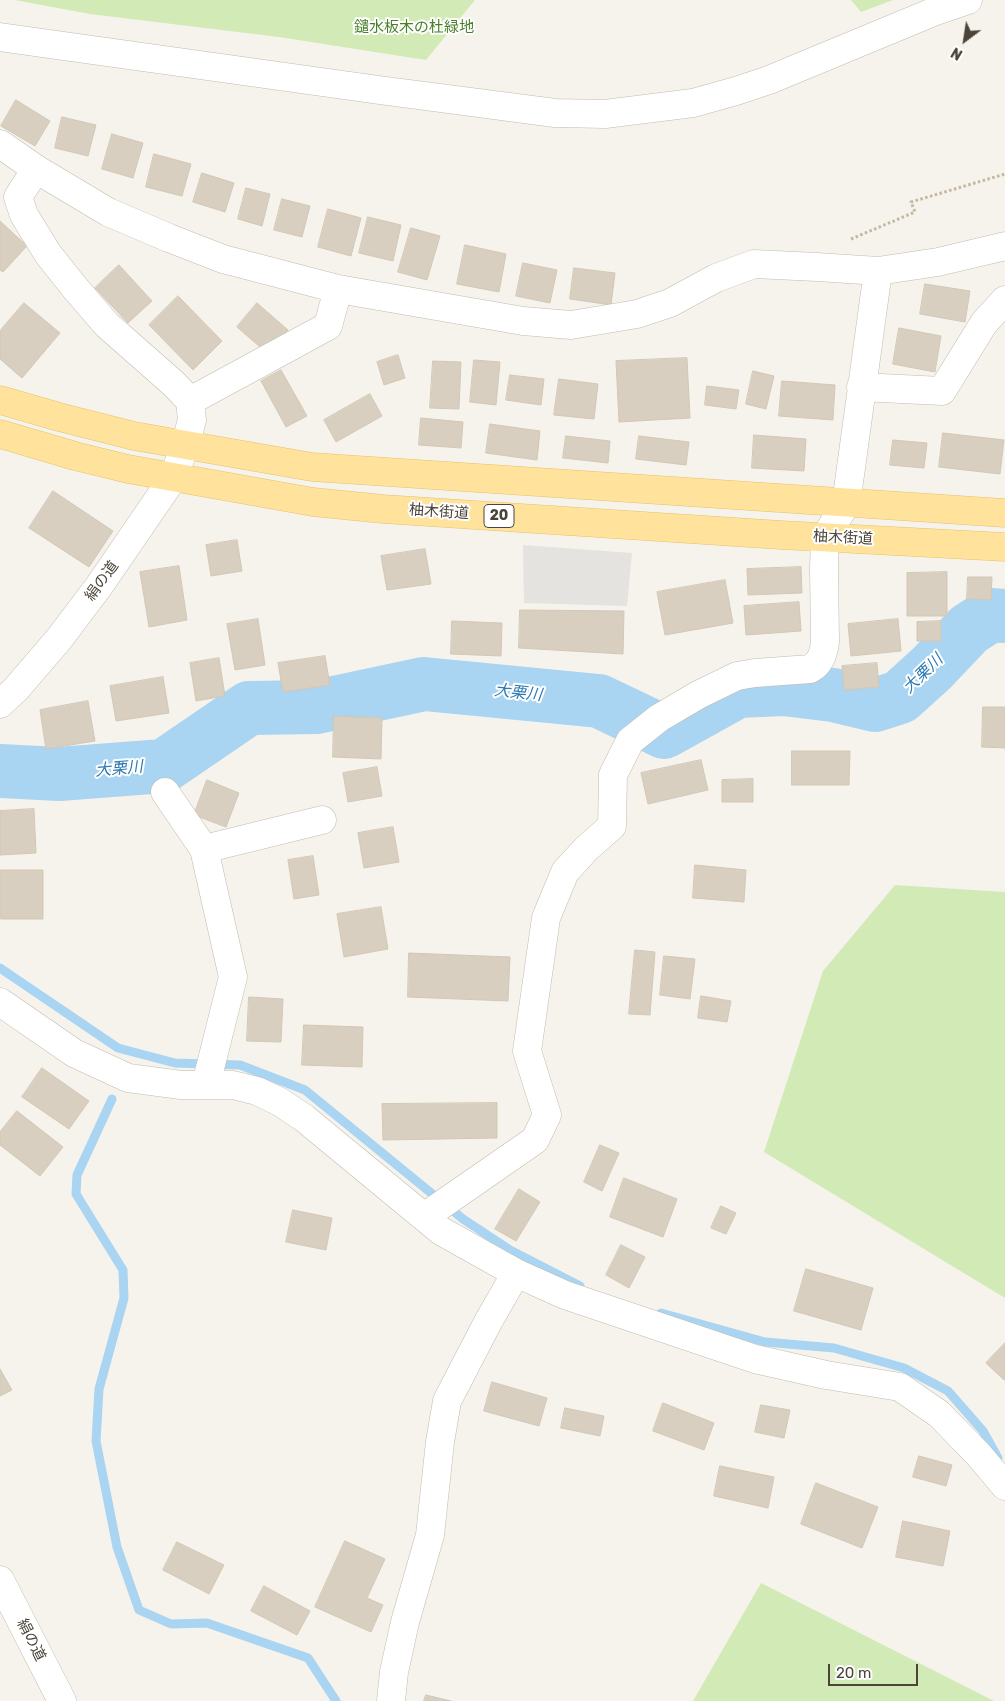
<!DOCTYPE html>
<html>
<head>
<meta charset="utf-8">
<style>
	body { margin:0 }
	#map { position:relative; width:1005px; height:1701px; overflow:hidden; background:#f6f3ec; font-family:Rubik,sans-serif }
	canvas { display:block }
	.north { position:absolute; left:940px; top:15px; width:50px; height:50px; -webkit-text-stroke:4px #fff; paint-order:stroke; rotate:211deg; font-size:14px; font-weight:700; line-height:20px; text-align:center; color:#4b4439 }
	.north::after { content:''; display:block; margin:auto; width:18px; height:22px; background:#4b4439; clip-path:polygon(50% 0,100% 100%,50% 72%,0 100%) }
	.scale { position:absolute; left:828px; top:1664px; width:90px; height:22px; box-sizing:border-box; border:2px solid #4b4439; border-top:0; padding-left:6px; font-size:15px; line-height:18px; white-space:nowrap; color:#4b4439; -webkit-text-stroke:4px #fff; paint-order:stroke }
</style>
</head>
<body>
<div id="map">
<canvas width="1005" height="1701"></canvas>
<div class="north">N</div>
<div class="scale">20 m</div>
</div>
<script>
const ctx = document.querySelector('canvas').getContext('2d');
ctx.lineJoin = 'round';
function fillPath(path, color) {
  ctx.fillStyle = color;
  ctx.fill(path, 'evenodd');
}
function stroke(path, color, width, dash) {
  ctx.strokeStyle = color;
  ctx.lineWidth = width;
  ctx.lineCap = dash ? 'butt' : 'round';
  ctx.setLineDash(dash || []);
  ctx.stroke(path);
}
function write(font, color, halo, rows, align = 'center') {
  ctx.font = font + ' Rubik,"Noto Sans JP",sans-serif';
  ctx.lineWidth = 4;
  ctx.setLineDash([]);
  ctx.textBaseline = 'middle';
  ctx.strokeStyle = halo;
  ctx.fillStyle = color;
  for (const [text, x, y, turn = 0] of rows) {
    ctx.save();
    ctx.translate(x, y);
    ctx.rotate((+turn || 0) * Math.PI / 180);
    ctx.textAlign = isNaN(turn) ? turn : align;
    if (halo) ctx.strokeText(text, 0, 0);
    ctx.fillText(text, 0, 0);
    ctx.restore();
  }
}
fillPath(new Path2D(`
	M 15,0 L 475,0 L 426,60 L 279,37 L 90,14 Z
	M 851,0 L 893,0 L 861,12 Z
	M 895,885 L 1005,892 L 1005,1298 L 764,1152 L 823,971 Z
	M 761,1583 L 994,1701 L 693,1701 Z`), '#d2eab5');
fillPath(new Path2D(`
	M 523,545 L 632,553 L 627,606 L 524,603 Z`), '#e5e3e0');
stroke(new Path2D(`
	M 0,968 L 118,1048 L 175,1063 L 240,1065 L 305,1090 L 463,1219 L 510,1250 L 580,1286
	M 112,1099 L 77,1175 L 76,1194 L 123,1270 L 124,1298 L 99,1389 L 96,1441 L 117,1547 L 139,1610 L 171,1624 L 207,1623 L 308,1658 L 336,1701
	M 661,1313 L 765,1342 L 834,1348 L 904,1368 L 948,1391 L 983,1431 L 998,1458`), '#a9d4f2', 9);
stroke(new Path2D(`
	M 0,771 L 59,774 L 164,766 L 249,708 L 316,707 L 424,684 L 599,701 L 664,732 L 738,691 L 784,689 L 833,695 L 875,705 L 900,697 L 932,668 L 969,629 L 991,615 L 1005,616`), '#a9d4f2', 54);
const building = new Path2D(`
	M 16,100 L 50,121 L 35,146 L 1,126 Z
	M 62,117 L 96,125 L 88,156 L 55,148 Z
	M 112,134 L 143,143 L 133,178 L 102,169 Z
	M 154,154 L 191,164 L 182,196 L 146,187 Z
	M 202,173 L 234,183 L 225,212 L 193,202 Z
	M 246,188 L 270,194 L 262,226 L 238,219 Z
	M 282,199 L 310,206 L 302,237 L 274,230 Z
	M 328,209 L 361,218 L 351,256 L 318,247 Z
	M 368,217 L 401,225 L 393,261 L 359,253 Z
	M 0,221 L 27,246 L 3,272 L 0,270 Z
	M 411,228 L 440,236 L 427,280 L 398,272 Z
	M 465,245 L 506,254 L 499,292 L 457,284 Z
	M 523,263 L 557,270 L 550,303 L 516,296 Z
	M 119,265 L 152,301 L 128,323 L 95,288 Z
	M 574,268 L 615,273 L 611,305 L 570,299 Z
	M 925,284 L 970,291 L 965,322 L 920,314 Z
	M 178,296 L 222,341 L 193,370 L 149,325 Z
	M 24,303 L 60,333 L 22,378 L 0,359 L 0,331 Z
	M 257,303 L 288,330 L 267,353 L 237,327 Z
	M 899,328 L 941,336 L 935,372 L 893,364 Z
	M 398,355 L 405,378 L 384,385 L 377,362 Z
	M 687,358 L 690,418 L 619,422 L 616,361 Z
	M 474,360 L 500,362 L 496,405 L 470,402 Z
	M 433,361 L 461,362 L 459,409 L 430,408 Z
	M 281,370 L 307,416 L 286,427 L 261,381 Z
	M 753,371 L 774,376 L 766,409 L 746,404 Z
	M 510,375 L 544,379 L 541,405 L 506,400 Z
	M 559,379 L 598,384 L 594,419 L 554,415 Z
	M 782,381 L 835,385 L 833,420 L 779,416 Z
	M 707,386 L 739,390 L 736,409 L 705,405 Z
	M 370,394 L 382,416 L 336,442 L 324,420 Z
	M 421,418 L 463,422 L 461,448 L 419,445 Z
	M 490,424 L 540,431 L 537,460 L 486,453 Z
	M 943,433 L 1004,440 L 1000,474 L 939,467 Z
	M 754,435 L 806,439 L 804,471 L 752,468 Z
	M 566,436 L 610,441 L 608,463 L 563,458 Z
	M 639,436 L 689,442 L 686,465 L 636,459 Z
	M 893,440 L 927,443 L 924,468 L 890,465 Z
	M 53,491 L 113,531 L 89,567 L 29,528 Z
	M 237,540 L 242,571 L 211,576 L 206,545 Z
	M 425,549 L 431,584 L 387,590 L 381,556 Z
	M 179,566 L 187,620 L 149,627 L 140,572 Z
	M 801,567 L 802,593 L 748,595 L 747,569 Z
	M 947,572 L 947,616 L 907,616 L 907,573 Z
	M 968,577 L 992,577 L 991,600 L 967,599 Z
	M 725,580 L 733,623 L 665,635 L 657,592 Z
	M 799,602 L 801,631 L 746,635 L 744,606 Z
	M 520,610 L 624,611 L 623,654 L 519,648 Z
	M 258,619 L 265,665 L 235,670 L 227,624 Z
	M 898,619 L 901,651 L 851,656 L 848,624 Z
	M 452,621 L 502,623 L 501,656 L 451,654 Z
	M 941,621 L 941,641 L 917,641 L 917,622 Z
	M 325,656 L 330,685 L 283,692 L 278,663 Z
	M 219,658 L 225,696 L 196,701 L 190,663 Z
	M 877,663 L 879,687 L 844,690 L 842,666 Z
	M 163,677 L 169,713 L 116,721 L 110,686 Z
	M 88,701 L 95,741 L 46,749 L 40,710 Z
	M 983,707 L 1005,707 L 1005,748 L 982,747 Z
	M 334,716 L 382,718 L 381,759 L 333,757 Z
	M 792,751 L 850,751 L 849,785 L 792,785 Z
	M 701,760 L 708,790 L 648,804 L 641,773 Z
	M 377,767 L 382,796 L 348,802 L 343,773 Z
	M 753,779 L 753,802 L 722,802 L 722,780 Z
	M 207,780 L 239,793 L 226,827 L 194,815 Z
	M 34,809 L 36,853 L 0,855 L 0,811 Z
	M 393,827 L 399,862 L 364,868 L 358,833 Z
	M 313,856 L 319,895 L 294,899 L 288,860 Z
	M 695,865 L 746,870 L 744,902 L 693,898 Z
	M 1,870 L 43,870 L 43,919 L 1,919 Z
	M 381,907 L 388,949 L 344,957 L 337,914 Z
	M 635,950 L 655,952 L 650,1015 L 629,1014 Z
	M 409,953 L 510,957 L 508,1001 L 408,997 Z
	M 664,956 L 695,959 L 690,999 L 660,995 Z
	M 701,996 L 731,1001 L 727,1022 L 698,1018 Z
	M 249,997 L 283,999 L 281,1042 L 247,1041 Z
	M 304,1025 L 363,1027 L 362,1067 L 302,1065 Z
	M 42,1068 L 89,1101 L 69,1129 L 22,1097 Z
	M 497,1103 L 497,1138 L 383,1140 L 382,1104 Z
	M 17,1111 L 63,1147 L 40,1176 L 0,1145 L 0,1132 Z
	M 600,1145 L 619,1153 L 602,1191 L 584,1182 Z
	M 624,1178 L 677,1199 L 663,1237 L 610,1217 Z
	M 519,1189 L 540,1202 L 516,1241 L 495,1229 Z
	M 721,1206 L 736,1213 L 726,1234 L 711,1228 Z
	M 293,1210 L 332,1218 L 326,1250 L 286,1242 Z
	M 621,1245 L 645,1257 L 629,1288 L 606,1275 Z
	M 806,1269 L 873,1288 L 861,1330 L 794,1311 Z
	M 1005,1343 L 1005,1379 L 1004,1380 L 986,1363 Z
	M 0,1369 L 12,1390 L 0,1396 Z
	M 492,1382 L 547,1398 L 539,1426 L 484,1411 Z
	M 663,1403 L 714,1423 L 704,1450 L 653,1431 Z
	M 761,1405 L 790,1410 L 784,1438 L 755,1432 Z
	M 565,1408 L 604,1416 L 600,1436 L 561,1428 Z
	M 919,1456 L 952,1465 L 946,1486 L 913,1477 Z
	M 720,1466 L 774,1477 L 768,1508 L 714,1496 Z
	M 816,1483 L 878,1507 L 862,1548 L 801,1524 Z
	M 903,1521 L 950,1531 L 943,1566 L 896,1557 Z
	M 345,1541 L 385,1559 L 367,1598 L 383,1605 L 371,1632 L 315,1607 Z
	M 177,1542 L 224,1565 L 209,1594 L 163,1570 Z
	M 264,1586 L 310,1611 L 297,1635 L 251,1611 Z
	M 426,1695 L 451,1701 L 424,1701 Z`);
fillPath(building, '#d8cfc1');
stroke(building, '#d3c7b4', 1);
const minor = new Path2D(`
	M 0,37 L 379,90 L 555,113 L 605,114 L 693,103 L 736,91 L 769,80 L 933,12 L 968,0
	M 0,144 L 36,169 L 108,212 L 169,238 L 223,259 L 338,289 L 523,321 L 571,325 L 637,314 L 670,303 L 716,278 L 754,264 L 817,267 L 878,271 L 938,262 L 1005,246
	M 861,387 L 942,391 L 984,323 L 1005,300
	M 190,401 L 328,326 L 338,289
	M 0,704 L 16,689 L 59,639 L 99,586 L 173,478 L 185,446 L 192,420 L 190,401 L 174,384 L 107,325 L 75,288 L 48,254 L 24,215 L 18,197 L 36,169
	M 165,792 L 204,849 L 233,977 L 206,1084
	M 204,849 L 322,820
	M 0,1002 L 74,1053 L 128,1078 L 181,1085 L 233,1085 L 257,1091 L 280,1102 L 304,1118 L 441,1231 L 516,1273 L 565,1295 L 755,1359 L 826,1375 L 900,1387 L 939,1414 L 978,1454 L 1005,1486
	M 424,1217 L 535,1140 L 547,1115 L 527,1051 L 546,918 L 565,872 L 586,849 L 612,826 L 613,775 L 630,741 L 659,718 L 698,695 L 737,676 L 755,673 L 810,669 C 821,663 824,653 825,641 L 824,568 L 825,537 L 846,504 L 878,271
	M 0,1580 L 62,1701
	M 391,1701 L 394,1672 L 405,1622 L 430,1535 L 440,1442 L 447,1401 L 488,1322 L 516,1273`);
const major = new Path2D(`
	M 0,400 L 59,417 L 134,436 L 312,467 L 1005,513
	M 0,434 L 75,456 L 128,469 L 313,502 L 383,509 L 781,535 L 1005,547`);
stroke(minor, '#c2bbae', 29);
stroke(major, '#e6c16a', 29);
stroke(new Path2D(`
	M 851,239 L 915,212 L 911,202 L 1005,174`), '#c4b79f', 3, [2.5, 2.5]);
stroke(minor, '#fff', 28);
stroke(major, '#ffe39c', 28);
for (const [x, y, w] of [
	[499,516,30]
]) {
  const box = new Path2D();
  box.roundRect(x - w / 2, y - 11.5, w, 23, 4);
  ctx.fillStyle = '#fff';
  ctx.fill(box);
  stroke(box, '#4b4439', 1);
}
write('bold 14px', '#4b4439', null, [
	["20",499,516]
]);
write('15px', '#4a7f2a', '#fff', [
	["鑓水板木の杜緑地",414,28]
]);
write('15px', '#4b4439', '#fff', [
	["柚木街道",439,512,4],
	["柚木街道",843,538,3],
	["絹の道",102,581,-54],
	["絹の道",31,1640,63]
]);
write('italic 16px', '#2e7ab2', '#fff', [
	["大栗川",923,674,-44],
	["大栗川",518,693,6],
	["大栗川",119,769,-5]
]);
</script>
</body>
</html>
